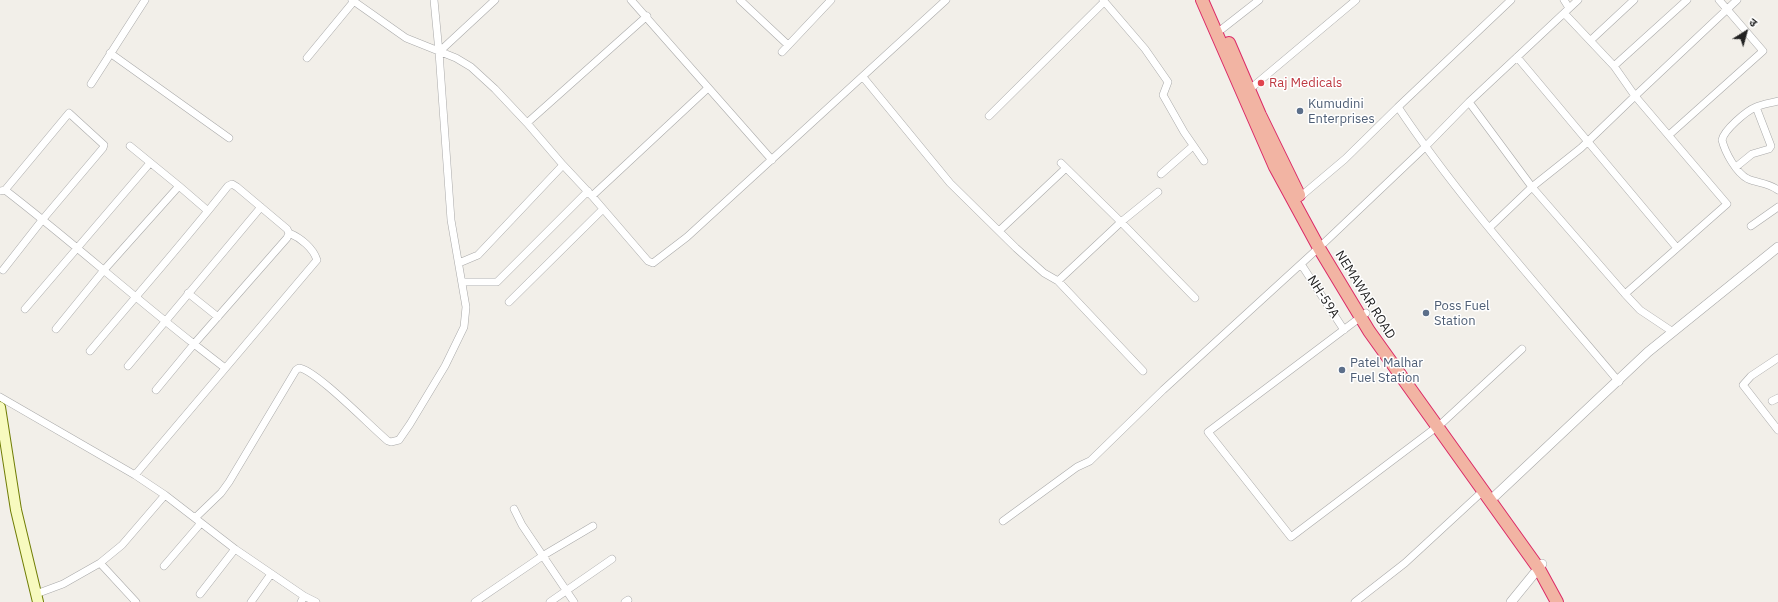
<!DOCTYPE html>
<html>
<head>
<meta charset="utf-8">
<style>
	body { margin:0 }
	#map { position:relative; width:1778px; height:602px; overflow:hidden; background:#f2efe9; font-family:"IBM Plex Sans","Noto Sans Devanagari",sans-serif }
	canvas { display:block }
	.north { position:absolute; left:1726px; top:12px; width:40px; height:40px; -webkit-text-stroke:3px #fff; paint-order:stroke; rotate:37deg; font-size:11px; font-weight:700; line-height:16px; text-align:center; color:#222 }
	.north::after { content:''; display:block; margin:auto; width:14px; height:18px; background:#222; clip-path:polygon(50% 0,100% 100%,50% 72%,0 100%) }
</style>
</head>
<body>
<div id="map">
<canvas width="1778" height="602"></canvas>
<div class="north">उ</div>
</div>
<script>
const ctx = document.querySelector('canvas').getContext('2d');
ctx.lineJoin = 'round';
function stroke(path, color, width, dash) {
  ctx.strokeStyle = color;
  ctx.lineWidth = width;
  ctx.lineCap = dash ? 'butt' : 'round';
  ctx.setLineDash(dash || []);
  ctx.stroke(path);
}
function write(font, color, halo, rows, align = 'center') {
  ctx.font = font + ' "IBM Plex Sans",sans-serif';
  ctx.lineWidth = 3;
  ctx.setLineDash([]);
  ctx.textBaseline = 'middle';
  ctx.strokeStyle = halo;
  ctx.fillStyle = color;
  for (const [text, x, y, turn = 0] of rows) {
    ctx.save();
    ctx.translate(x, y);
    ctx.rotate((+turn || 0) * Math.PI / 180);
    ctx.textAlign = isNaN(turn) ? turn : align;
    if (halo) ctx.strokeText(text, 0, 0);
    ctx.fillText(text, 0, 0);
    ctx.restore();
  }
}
const minor = new Path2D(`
	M 352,0 L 406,38 L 456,58 L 471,67 L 495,89 L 527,123 L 563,165 L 592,196 L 648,261 L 653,263 L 687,237 L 946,0
	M 631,0 L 772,160
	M 740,0 L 788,45
	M 1103,0 L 1145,49 L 1168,82 L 1163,95 L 1184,132 L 1204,161
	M 1511,0 L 1398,107 C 1463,204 1544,292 1619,382
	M 1564,0 L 1569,8
	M 1564,13 L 1614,66 L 1635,96 L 1737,0
	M 1222,29 L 1259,0
	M 1591,40 L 1634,0
	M 439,52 L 495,0
	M 782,52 L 831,0
	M 110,53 L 229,138
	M 1517,57 L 1677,248
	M 307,58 L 354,1
	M 1614,66 L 1687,0
	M 863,77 L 950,183 L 1016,248 L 1044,273 L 1058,281 L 1121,222 L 1061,163
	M 91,84 L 145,0
	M 1250,89 L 1356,0
	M 1778,101 C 1771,103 1763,104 1756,107 C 1746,111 1724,130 1722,140 C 1725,152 1736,173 1748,179 C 1758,183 1769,183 1778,190
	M 1469,102 L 1532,187 L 1625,294 L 1640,310 L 1673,332
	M 989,116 L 1104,2
	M 527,123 L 647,16
	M 1669,135 L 1763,51 L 1719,0
	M 130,146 L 179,186
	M 1736,167 L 1752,154 L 1769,149 L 1771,146 L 1756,107
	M 1161,174 L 1193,146
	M 5,190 C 70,240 130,294 194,344 L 287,238 L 289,233 L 287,229 L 237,187 L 232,184 L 228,186 C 184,242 136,296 90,351
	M 0,191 L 5,190 L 69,113 L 104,145 L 103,148 L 43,219 L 3,270
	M 1158,192 L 1121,222 L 1195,298
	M 592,196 L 708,88
	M 1300,197 L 1345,159 L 1398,107
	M 1751,226 L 1778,207
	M 1489,228 L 1532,187 L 1581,148 L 1635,96 L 1727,204 L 1625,294
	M 999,231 L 1066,168
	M 459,263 L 478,255 L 563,165
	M 1301,264 L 1344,330
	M 1058,281 L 1143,371
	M 462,282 L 497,282 L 588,191
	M 188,293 L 218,317
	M 509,302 L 603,209
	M 25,309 L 150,163
	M 1366,313 L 1208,432 L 1291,537 L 1442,423 L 1522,349
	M 56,329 L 104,270 L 179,186 L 208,211
	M 1778,358 L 1751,376 L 1743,385 L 1778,430
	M 128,366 L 261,207
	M 156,390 L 194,344 L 225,368
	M 0,397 L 135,475 L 165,495 L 235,549 L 304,596
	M 1772,401 L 1778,398
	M 135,475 L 317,260 C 313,248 301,238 289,233
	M 514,509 L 522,525 L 574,602
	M 195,518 L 221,493 L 229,482 L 296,370 L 299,368 C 315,369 372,428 388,441 L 391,442 L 399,440 L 410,424 L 445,366 L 464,327 L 466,307 L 451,220 L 439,52 L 434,0
	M 1003,521 L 1077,467 L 1090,461 L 1163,390 L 1325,242 L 1425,147 L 1469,102 L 1578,0
	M 164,566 L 201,523
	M 36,594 L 63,584 L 100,563
	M 200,594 L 235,549
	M 136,602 L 100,563 L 122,545 L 165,495
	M 251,602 L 271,574
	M 301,602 L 304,596 L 316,602
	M 475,602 L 544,555 L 593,526
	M 550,602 L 612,559
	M 625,602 L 628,600
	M 1355,602 L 1405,563 L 1483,491`);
const tertiary = new Path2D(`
	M 1495,496 L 1648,352 L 1778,247
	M 1511,602 L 1542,564`);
const secondary = new Path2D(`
	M 0,407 L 16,510 L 38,602`);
const trunk = new Path2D(`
	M 1202,0 L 1275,167 L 1319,248 L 1369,331 L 1539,569 L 1557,602
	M 1229,43 L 1260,115 L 1299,195`);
stroke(minor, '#a9a9a9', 8);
stroke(tertiary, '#a9a9a9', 10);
stroke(secondary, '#707d05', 12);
stroke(trunk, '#dc2a67', 14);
stroke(minor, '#fff', 7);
stroke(tertiary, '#fff', 9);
stroke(secondary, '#f7fabf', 10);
stroke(trunk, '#f2b4a3', 12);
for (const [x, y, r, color] of [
	[1261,83,4,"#e0444e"],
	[1300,111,4,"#5c6f8a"],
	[1426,313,4,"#5c6f8a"],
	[1342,370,4,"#5c6f8a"]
]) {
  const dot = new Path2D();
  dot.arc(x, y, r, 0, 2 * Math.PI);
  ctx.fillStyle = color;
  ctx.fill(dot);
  stroke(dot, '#fff', 1.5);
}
write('13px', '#be3a42', '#fff', [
	["Raj Medicals",1269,83]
], 'left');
write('13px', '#4e5e75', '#fff', [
	["Kumudini",1308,104],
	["Enterprises",1308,119],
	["Poss Fuel",1434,306],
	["Station",1434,321],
	["Patel Malhar",1350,363],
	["Fuel Station",1350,378]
], 'left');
write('13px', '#222', '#fff', [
	["NEMAWAR ROAD",1365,295,58],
	["NH-59A",1323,297,57]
]);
</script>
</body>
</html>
